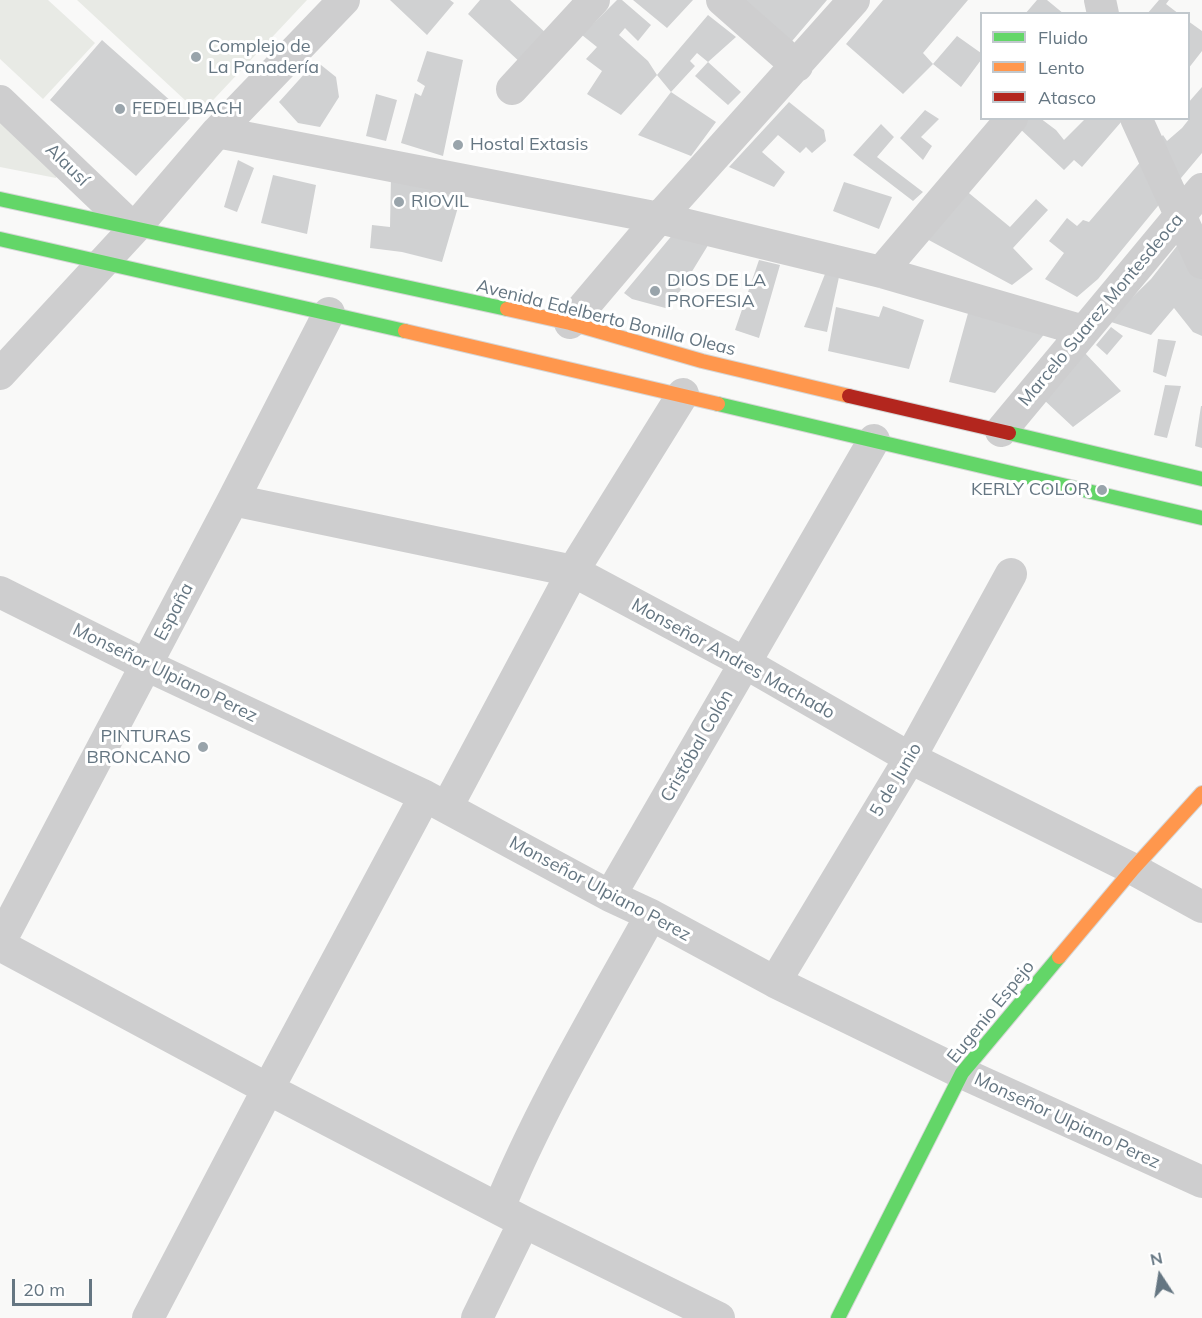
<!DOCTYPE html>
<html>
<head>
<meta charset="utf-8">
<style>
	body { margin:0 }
	#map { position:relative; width:1202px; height:1318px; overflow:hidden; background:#f9f9f8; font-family:Mulish,sans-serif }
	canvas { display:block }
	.legend { position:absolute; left:980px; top:12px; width:210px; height:108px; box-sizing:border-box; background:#fff; border:2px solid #c1c8cd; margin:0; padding:8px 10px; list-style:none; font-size:18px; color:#657682 }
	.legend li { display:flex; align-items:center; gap:12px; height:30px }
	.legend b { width:30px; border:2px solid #c1c8cd }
	.north { position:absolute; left:1130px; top:1246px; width:60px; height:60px; -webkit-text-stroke:4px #fff; paint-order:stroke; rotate:348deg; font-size:16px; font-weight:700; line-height:24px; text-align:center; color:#657682 }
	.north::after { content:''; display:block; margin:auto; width:21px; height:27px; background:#657682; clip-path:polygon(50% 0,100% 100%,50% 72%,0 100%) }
	.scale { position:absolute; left:12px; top:1279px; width:80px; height:27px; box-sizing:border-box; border:3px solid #657682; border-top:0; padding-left:8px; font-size:18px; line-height:21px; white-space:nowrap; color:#657682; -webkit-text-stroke:4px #fff; paint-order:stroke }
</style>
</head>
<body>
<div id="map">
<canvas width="1202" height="1318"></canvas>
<ul class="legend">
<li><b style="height:8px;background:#63d668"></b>Fluido</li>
<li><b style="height:8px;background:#ff974d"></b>Lento</li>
<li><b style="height:8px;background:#b3261e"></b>Atasco</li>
</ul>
<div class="north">N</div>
<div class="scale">20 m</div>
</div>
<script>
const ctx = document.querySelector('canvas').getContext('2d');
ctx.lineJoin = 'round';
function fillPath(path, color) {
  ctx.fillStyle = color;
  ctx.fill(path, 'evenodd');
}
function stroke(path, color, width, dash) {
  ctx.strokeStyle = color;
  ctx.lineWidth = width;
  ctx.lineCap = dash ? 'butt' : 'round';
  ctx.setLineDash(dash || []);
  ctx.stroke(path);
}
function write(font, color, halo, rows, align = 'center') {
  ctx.font = font + ' Mulish,sans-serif';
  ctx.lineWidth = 6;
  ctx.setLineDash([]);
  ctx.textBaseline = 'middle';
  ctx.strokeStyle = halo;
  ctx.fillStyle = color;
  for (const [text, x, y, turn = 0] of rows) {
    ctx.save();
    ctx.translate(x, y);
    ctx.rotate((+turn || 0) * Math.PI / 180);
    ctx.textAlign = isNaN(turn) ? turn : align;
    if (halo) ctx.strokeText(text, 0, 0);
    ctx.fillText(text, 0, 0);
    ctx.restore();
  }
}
fillPath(new Path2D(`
	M 0,0 L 48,0 L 95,43 L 43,99 L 0,59 Z
	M 77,0 L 307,0 L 200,114 Z
	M 0,114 L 60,168 L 56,178 L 0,167 Z`), '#e8eae5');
fillPath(new Path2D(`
	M 390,0 L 450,0 L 454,3 L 427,35 Z
	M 480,0 L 510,0 L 547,34 L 522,64 L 468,14 Z
	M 617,0 L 622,0 L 651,25 L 638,41 L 625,28 L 619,35 L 648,61 L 657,75 L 621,115 L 587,94 L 602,71 L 586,59 L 597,47 L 582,35 Z
	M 633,0 L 693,0 L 667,28 Z
	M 743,0 L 827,0 L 787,47 Z
	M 883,0 L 968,0 L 923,53 L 933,64 L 957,36 L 981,53 L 981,60 L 961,87 L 933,64 L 903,94 L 846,44 Z
	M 1037,0 L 1047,0 L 1064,14 L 1025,14 Z
	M 1159,0 L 1169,0 L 1166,4 L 1179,14 L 1147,14 Z
	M 708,15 L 736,37 L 708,62 L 697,53 L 690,61 L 695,66 L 671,92 L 657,75 Z
	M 1188,21 L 1202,31 L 1202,51 L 1188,69 Z
	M 102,40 L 190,118 L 136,176 L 50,100 Z
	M 427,51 L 463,60 L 443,156 L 401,143 L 415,93 L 421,96 L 425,86 L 417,81 Z
	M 316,61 L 336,77 L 339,97 L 320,127 L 298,123 L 279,102 Z
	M 708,62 L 741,92 L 728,105 L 695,76 Z
	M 1202,87 L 1202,153 L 1181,178 L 1172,177 L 1158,140 L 1163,135 L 1167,141 L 1182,128 L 1190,118 L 1188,103 Z
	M 671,92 L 716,122 L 691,156 L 638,135 Z
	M 376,94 L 397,100 L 386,141 L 366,136 Z
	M 789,102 L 824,130 L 826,141 L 812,153 L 806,147 L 800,153 L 778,135 L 762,152 L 785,172 L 774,187 L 729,167 Z
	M 925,110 L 939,119 L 921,137 L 932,146 L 923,160 L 900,138 Z
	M 1024,118 L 1040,118 L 1056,130 L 1064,140 L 1086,118 L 1122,118 L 1122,121 L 1082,167 L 1074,160 L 1064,170 L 1017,126 Z
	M 881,124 L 894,137 L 877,157 L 923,192 L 913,201 L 853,155 Z
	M 1143,159 L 1162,201 L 1098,279 L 1077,297 L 1045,279 L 1064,253 L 1049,241 L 1067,218 L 1077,226 L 1083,220 L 1089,222 Z
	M 238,160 L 254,168 L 237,212 L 224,207 Z
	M 273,175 L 316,185 L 307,234 L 261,223 Z
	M 391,176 L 463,190 L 442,262 L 402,252 L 370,248 L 372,225 L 390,227 Z
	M 844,182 L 892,197 L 879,229 L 833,211 Z
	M 964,189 L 1010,227 L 1036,199 L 1048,210 L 1013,248 L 1033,269 L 1012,285 L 925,238 Z
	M 674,233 L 710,242 L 669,309 L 632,299 L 624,293 Z
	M 1184,237 L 1202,277 L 1202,336 L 1193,332 L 1174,308 L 1151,335 L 1108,321 L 1151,279 Z
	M 759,260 L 780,265 L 759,338 L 735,330 Z
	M 825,274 L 839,277 L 827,332 L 804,327 Z
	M 883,306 L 924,320 L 909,369 L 828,351 L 836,307 L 879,317 Z
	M 970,306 L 1047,331 L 995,393 L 949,382 Z
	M 1111,327 L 1123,336 L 1107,355 L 1096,345 Z
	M 1158,339 L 1176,341 L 1166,377 L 1153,372 Z
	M 1084,352 L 1121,391 L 1073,427 L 1043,399 Z
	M 1165,385 L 1181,386 L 1167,438 L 1154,435 Z
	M 1201,406 L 1202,406 L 1202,448 L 1195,446 Z`), '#d0d1d2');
const fast = new Path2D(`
	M 0,199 L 507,309
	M 0,239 L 405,331
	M 718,404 L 1202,518
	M 1009,433 L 1202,479
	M 838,1318 L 962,1073 L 1059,957`);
const slow = new Path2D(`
	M 507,309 L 570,323 L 702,361 L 849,396
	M 405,331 L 718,404
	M 1059,957 L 1133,869 L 1202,793`);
const jam = new Path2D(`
	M 849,396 L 1009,433`);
stroke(fast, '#d5d6d6', 16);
stroke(slow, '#d5d6d6', 16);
stroke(jam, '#d5d6d6', 16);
stroke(new Path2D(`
	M 722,0 L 797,66
	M 1100,0 L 1103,14
	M 512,89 L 594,0
	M 0,101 L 134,229
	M 1136,118 L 1202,263
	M 217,132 L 659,218 L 881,272 L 1084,331
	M 881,272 L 1012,118
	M 570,323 L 659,218 L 854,0
	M 0,374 L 134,229 L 217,132 L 344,0
	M 1001,431 L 1202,189
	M 233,500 L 573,571 L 745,663 L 910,758 L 1133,869 L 1202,907
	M 0,592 L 146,665 L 425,796 L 610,896 L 651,915 L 775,982 L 962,1073 L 1202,1182
	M 447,807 L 573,571 L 683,394
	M 610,896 L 874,440
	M 0,942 L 233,500 L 329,313
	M 0,945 L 268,1089 L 524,1222 L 719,1318
	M 775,982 L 910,758 L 1011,574
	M 499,1208 C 541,1106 598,1011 651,915
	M 148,1318 L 268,1089 L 425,796
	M 477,1318 L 524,1222`), '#cececf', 32);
stroke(fast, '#63d668', 14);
stroke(slow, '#ff974d', 14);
stroke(jam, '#b3261e', 14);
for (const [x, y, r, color] of [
	[196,57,6,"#99a4ab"],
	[120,109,6,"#99a4ab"],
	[458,145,6,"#99a4ab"],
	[399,202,6,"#99a4ab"],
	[655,291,6,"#99a4ab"],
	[1102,490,6,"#99a4ab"],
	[203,747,6,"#99a4ab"]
]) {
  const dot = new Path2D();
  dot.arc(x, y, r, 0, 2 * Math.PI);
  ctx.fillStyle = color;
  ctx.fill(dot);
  stroke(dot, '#fff', 2);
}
write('18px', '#657682', '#fff', [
	["Complejo de",208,47],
	["La Panadería",208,68],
	["FEDELIBACH",132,109],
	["Hostal Extasis",470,145],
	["RIOVIL",411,202],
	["DIOS DE LA",667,281],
	["PROFESIA",667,302],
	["KERLY COLOR",1090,490,"right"],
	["PINTURAS",191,737,"right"],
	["BRONCANO",191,758,"right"]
], 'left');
write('18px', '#657682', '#fff', [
	["Alausí",67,165,44],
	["Marcelo Suarez Montesdeoca",1101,310,-50],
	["Avenida Edelberto Bonilla Oleas",606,318,14],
	["España",174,612,-62],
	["Monseñor Andres Machado",733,659,29],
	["Monseñor Ulpiano Perez",165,673,26],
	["Cristóbal Colón",697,746,-60],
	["5 de Junio",896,780,-59],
	["Monseñor Ulpiano Perez",600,889,28],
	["Eugenio Espejo",991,1012,-51],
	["Monseñor Ulpiano Perez",1067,1121,25]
]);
</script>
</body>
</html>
